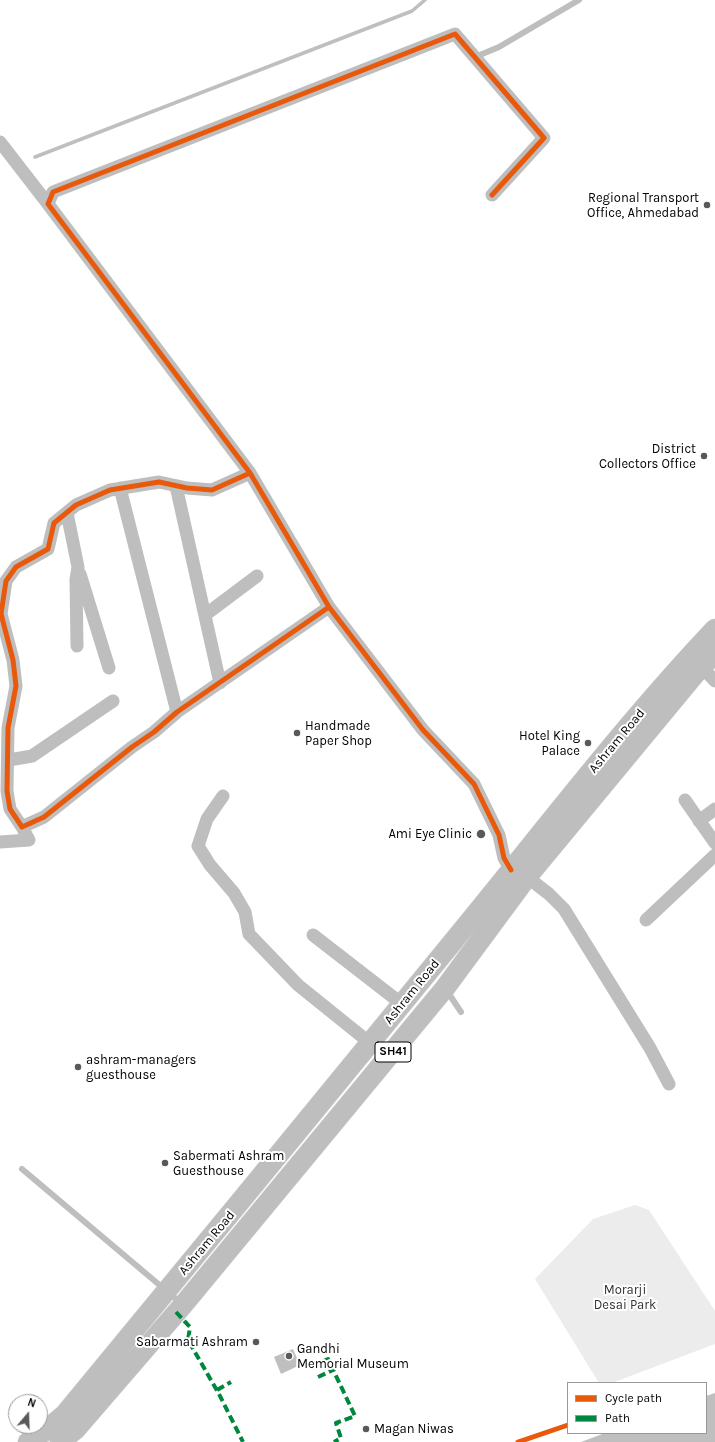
<!DOCTYPE html>
<html>
<head>
<meta charset="utf-8">
<style>
	body { margin:0 }
	#map { position:relative; width:715px; height:1442px; overflow:hidden; background:#fff; font-family:Karla,sans-serif }
	canvas { display:block }
	.legend { position:absolute; left:567px; top:1382px; width:140px; height:52px; box-sizing:border-box; background:#fff; border:1px solid #999; margin:0; padding:5px 7px; list-style:none; font-size:12px; color:#000 }
	.legend li { display:flex; align-items:center; gap:8px; height:20px }
	.legend b { width:20px; border:1px solid #999 }
	.north { position:absolute; left:8px; top:1394px; width:40px; height:40px; box-sizing:border-box; background:#fff; border:1px solid #999; border-radius:50%; rotate:19deg; font-size:11px; font-weight:700; line-height:16px; text-align:center; color:#000 }
	.north::after { content:''; display:block; margin:auto; width:14px; height:18px; background:#595959; clip-path:polygon(50% 0,100% 100%,50% 72%,0 100%) }
</style>
</head>
<body>
<div id="map">
<canvas width="715" height="1442"></canvas>
<ul class="legend">
<li><b style="height:5px;background:#e8590c"></b>Cycle path</li>
<li><b style="height:5px;background:#00873e"></b>Path</li>
</ul>
<div class="north">N</div>
</div>
<script>
const ctx = document.querySelector('canvas').getContext('2d');
ctx.lineJoin = 'round';
function fillPath(path, color) {
  ctx.fillStyle = color;
  ctx.fill(path, 'evenodd');
}
function stroke(path, color, width, dash) {
  ctx.strokeStyle = color;
  ctx.lineWidth = width;
  ctx.lineCap = dash ? 'butt' : 'round';
  ctx.setLineDash(dash || []);
  ctx.stroke(path);
}
function write(font, color, halo, rows, align = 'center') {
  ctx.font = font + ' Karla,sans-serif';
  ctx.lineWidth = 4;
  ctx.setLineDash([]);
  ctx.textBaseline = 'middle';
  ctx.strokeStyle = halo;
  ctx.fillStyle = color;
  for (const [text, x, y, turn = 0] of rows) {
    ctx.save();
    ctx.translate(x, y);
    ctx.rotate((+turn || 0) * Math.PI / 180);
    ctx.textAlign = isNaN(turn) ? turn : align;
    if (halo) ctx.strokeText(text, 0, 0);
    ctx.fillText(text, 0, 0);
    ctx.restore();
  }
}
fillPath(new Path2D(`
	M 635,1205 L 649,1210 L 715,1311 L 715,1344 L 612,1383 L 599,1383 L 535,1279 L 593,1219 Z`), '#ececec');
fillPath(new Path2D(`
	M 293,1349 L 300,1365 L 281,1374 L 274,1357 Z
	M 715,1393 L 715,1442 L 581,1442 L 605,1433 L 706,1433 L 706,1396 Z`), '#bfbfbf');
stroke(new Path2D(`
	M 35,157 L 412,11 L 425,0`), '#bfbfbf', 3.5);
const primary = new Path2D(`
	M 28,1442 L 44,1432 L 65,1414 C 199,1252 332,1090 465,927 C 547,827 626,723 715,629
	M 60,1442 L 76,1429 L 183,1305 L 445,988 L 527,877 L 695,674 L 715,653`);
stroke(primary, '#dbdbdb', 21);
stroke(new Path2D(`
	M 475,57 L 499,47 L 579,0
	M 447,991 L 461,1012
	M 22,1169 L 182,1304`), '#bebebe', 6);
stroke(new Path2D(`
	M 0,142 L 48,204
	M 492,195 L 544,138 L 455,34 L 53,192 L 48,204 L 250,473 L 329,607 L 423,730 L 474,784 L 499,835 L 504,858 L 511,870
	M 250,473 L 212,490 L 187,488 L 159,482 L 110,490 L 76,505 L 54,523 L 48,549 L 16,567 L 6,581 L 1,614 L 13,660 L 16,686 L 8,728 L 7,791 L 10,809 L 22,827 L 44,817 L 132,747 L 154,732 L 177,712 L 329,607
	M 176,486 L 220,683
	M 120,488 L 177,712
	M 67,513 L 78,567 L 76,579 L 77,646
	M 80,574 L 109,668
	M 205,615 L 257,576
	M 697,662 L 715,681
	M 9,760 L 32,756 L 113,701
	M 223,796 L 207,819 L 198,846 L 210,865 L 234,893 L 245,912 L 249,934 L 298,985 L 370,1043
	M 685,800 L 715,843
	M 699,821 L 715,809
	M 0,842 L 29,840 L 22,827
	M 527,877 L 549,894 L 564,909 L 650,1048 L 669,1084
	M 646,920 L 715,855
	M 313,935 L 402,1004`), '#bebebe', 13);
stroke(primary, '#bebebe', 20);
stroke(new Path2D(`
	M 176,1312 L 190,1327 L 188,1340 L 219,1394 L 243,1442
	M 312,1367 L 328,1359 L 355,1416 L 336,1423 L 341,1438 L 334,1442
	M 318,1377 L 333,1370
	M 217,1390 L 231,1382`), '#00873e', 4, [8, 4]);
stroke(new Path2D(`
	M 492,195 L 544,138 L 455,34 L 53,192 L 48,204 L 250,473 L 329,607 L 423,730 L 474,784 L 499,835 L 504,858 L 511,870
	M 250,473 L 212,490 L 187,488 L 159,482 L 110,490 L 76,505 L 54,523 L 48,549 L 16,567 L 6,581 L 1,614 L 13,660 L 16,686 L 8,728 L 7,791 L 10,809 L 22,827 L 44,817 L 132,747 L 154,732 L 177,712 L 329,607
	M 518,1442 L 568,1425`), '#e8590c', 5);
for (const [x, y, r, color] of [
	[707,205,4,"#595959"],
	[704,456,4,"#595959"],
	[297,733,4,"#595959"],
	[588,743,4,"#595959"],
	[481,834,5,"#595959"],
	[78,1067,4,"#595959"],
	[165,1163,4,"#595959"],
	[256,1342,4,"#595959"],
	[289,1356,4,"#595959"],
	[366,1429,4,"#595959"]
]) {
  const dot = new Path2D();
  dot.arc(x, y, r, 0, 2 * Math.PI);
  ctx.fillStyle = color;
  ctx.fill(dot);
  stroke(dot, '#fff', 1.5);
}
for (const [x, y, w] of [
	[393,1052,36]
]) {
  const box = new Path2D();
  box.roundRect(x - w / 2, y - 10, w, 20, 3);
  ctx.fillStyle = '#fff';
  ctx.fill(box);
  stroke(box, '#000', 1);
}
write('bold 12px', '#000', null, [
	["SH41",393,1052]
]);
write('13px', '#000', '#fff', [
	["Regional Transport",699,198],
	["Office, Ahmedabad",699,213],
	["District",696,449],
	["Collectors Office",696,464],
	["Handmade",305,726,"left"],
	["Paper Shop",305,741,"left"],
	["Hotel King",580,736],
	["Palace",580,751],
	["Ami Eye Clinic",472,834],
	["ashram-managers",86,1060,"left"],
	["guesthouse",86,1075,"left"],
	["Sabermati Ashram",173,1156,"left"],
	["Guesthouse",173,1171,"left"],
	["Sabarmati Ashram",248,1342],
	["Gandhi",297,1349,"left"],
	["Memorial Museum",297,1364,"left"],
	["Magan Niwas",374,1429,"left"]
], 'right');
write('13px', '#000', '#fff', [
	["Ashram Road",617,741,-50],
	["Ashram Road",412,992,-51],
	["Ashram Road",207,1243,-50]
]);
write('13px', '#333', '#fff', [
	["Morarji",625,1290],
	["Desai Park",625,1305]
]);
</script>
</body>
</html>
